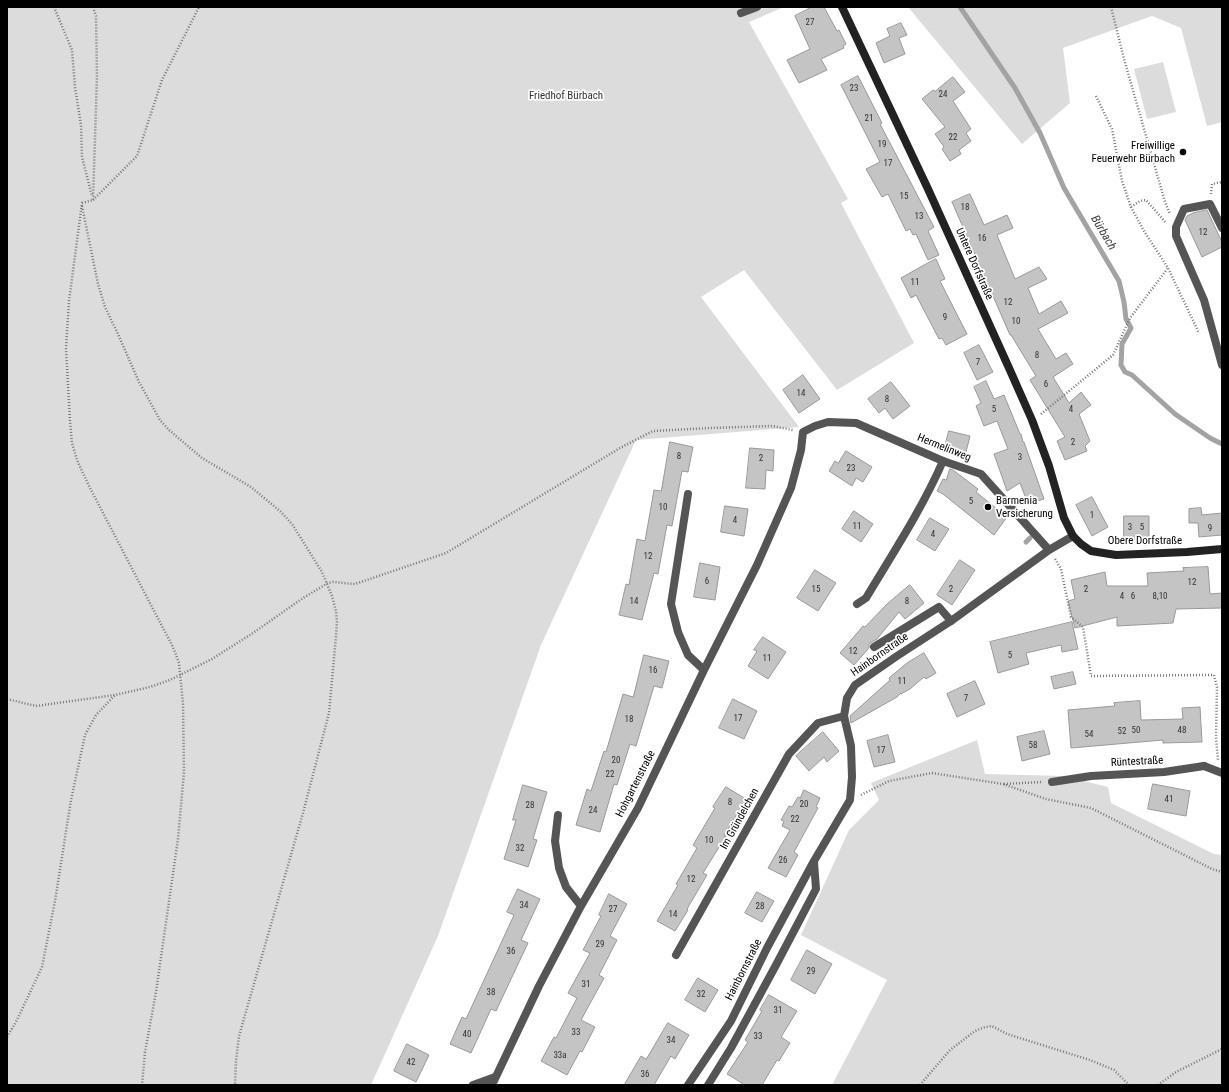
<!DOCTYPE html>
<html>
<head>
<meta charset="utf-8">
<style>
	body { margin:0 }
	#map { position:relative; width:1229px; height:1092px; overflow:hidden; background:#fff; font-family:"Roboto Condensed",sans-serif }
	canvas { display:block }
	.frame { position:absolute; inset:0; border:8px solid #000; pointer-events:none }
</style>
</head>
<body>
<div id="map">
<canvas width="1229" height="1092"></canvas>
<div class="frame"></div>
</div>
<script>
const ctx = document.querySelector('canvas').getContext('2d');
ctx.lineJoin = 'round';
function fillPath(path, color) {
  ctx.fillStyle = color;
  ctx.fill(path, 'evenodd');
}
function stroke(path, color, width, dash) {
  ctx.strokeStyle = color;
  ctx.lineWidth = width;
  ctx.lineCap = dash ? 'butt' : 'round';
  ctx.setLineDash(dash || []);
  ctx.stroke(path);
}
function write(font, color, halo, rows, align = 'center') {
  ctx.font = font + ' "Roboto Condensed",sans-serif';
  ctx.lineWidth = 3.5;
  ctx.setLineDash([]);
  ctx.textBaseline = 'middle';
  ctx.strokeStyle = halo;
  ctx.fillStyle = color;
  for (const [text, x, y, turn = 0] of rows) {
    ctx.save();
    ctx.translate(x, y);
    ctx.rotate((+turn || 0) * Math.PI / 180);
    ctx.textAlign = isNaN(turn) ? turn : align;
    if (halo) ctx.strokeText(text, 0, 0);
    ctx.fillText(text, 0, 0);
    ctx.restore();
  }
}
fillPath(new Path2D(`
	M 7,7 L 784,7 L 749,22 L 848,199 L 841,203 L 914,343 L 837,390 L 744,270 L 701,297 L 799,427 L 636,440 L 541,645 L 438,936 L 371,1085 L 7,1085 Z
	M 908,7 L 1222,7 L 1222,122 L 1207,126 L 1181,28 L 1152,16 L 1063,48 L 1070,103 L 1022,144 Z
	M 1163,62 L 1176,112 L 1147,119 L 1134,69 Z
	M 977,740 L 985,774 L 1064,776 L 1108,787 L 1111,803 L 1214,854 L 1222,855 L 1222,1085 L 832,1085 L 887,980 L 801,935 L 849,830 L 879,800 L 871,783 Z`), '#dcdcdc');
stroke(new Path2D(`
	M 960,7 L 1015,88 L 1040,133 L 1064,188 L 1119,281 L 1124,302 L 1126,319 L 1131,328 L 1122,344 L 1121,365 L 1125,372 L 1132,375 L 1175,414 L 1210,438 L 1222,444
	M 1026,542 L 1030,538`), '#a3a3a3', 5);
const building = new Path2D(`
	M 812,7 L 824,7 L 837,31 L 839,30 L 846,44 L 843,46 L 844,48 L 821,59 L 827,70 L 799,83 L 787,60 L 810,49 L 795,16 Z
	M 901,23 L 907,35 L 899,38 L 905,54 L 884,63 L 876,43 L 890,36 L 887,29 Z
	M 858,76 L 882,123 L 880,124 L 934,227 L 928,231 L 939,255 L 928,260 L 916,234 L 913,235 L 910,229 L 906,231 L 888,194 L 882,197 L 866,169 L 880,162 L 841,85 Z
	M 953,77 L 965,92 L 953,101 L 971,129 L 966,133 L 971,141 L 959,150 L 961,154 L 950,161 L 942,149 L 944,147 L 935,134 L 945,127 L 922,99 L 933,90 L 935,91 Z
	M 970,194 L 984,225 L 1007,215 L 1013,228 L 997,235 L 1015,279 L 1039,267 L 1047,279 L 1028,288 L 1039,314 L 1061,301 L 1068,313 L 1038,329 L 1056,359 L 1066,353 L 1073,364 L 1053,377 L 1069,403 L 1081,392 L 1091,405 L 1079,414 L 1090,441 L 1085,446 L 1087,451 L 1065,460 L 1057,441 L 1065,437 L 1030,380 L 1036,376 L 1011,335 L 1010,335 L 952,202 Z
	M 1207,210 L 1222,242 L 1222,247 L 1202,257 L 1185,220 L 1187,216 L 1193,213 Z
	M 936,259 L 945,279 L 940,281 L 967,334 L 946,345 L 942,338 L 939,339 L 916,295 L 911,298 L 901,278 L 924,265 Z
	M 979,345 L 993,372 L 977,380 L 964,353 Z
	M 803,375 L 820,399 L 799,413 L 783,390 Z
	M 986,381 L 994,399 L 1004,395 L 1020,434 L 1021,434 L 1023,442 L 1024,442 L 1044,499 L 1028,504 L 1020,483 L 1007,491 L 994,454 L 1008,449 L 997,421 L 984,426 L 976,406 L 981,403 L 974,387 Z
	M 891,382 L 910,406 L 893,419 L 885,408 L 879,413 L 868,399 Z
	M 949,431 L 970,436 L 965,456 L 944,451 Z
	M 670,442 L 693,447 L 688,472 L 682,471 L 672,526 L 667,525 L 658,574 L 654,573 L 642,620 L 619,615 L 626,584 L 629,585 L 637,539 L 645,541 L 654,490 L 661,491 Z
	M 750,448 L 774,450 L 773,471 L 766,470 L 765,489 L 746,488 Z
	M 846,451 L 872,467 L 863,482 L 856,478 L 852,486 L 829,471 L 835,461 L 838,463 Z
	M 950,469 L 953,470 L 978,489 L 976,492 L 1007,517 L 994,535 L 943,494 L 937,491 L 943,479 L 946,480 Z
	M 1092,497 L 1108,527 L 1092,536 L 1076,505 Z
	M 725,506 L 748,509 L 744,536 L 721,532 Z
	M 1201,508 L 1202,515 L 1222,513 L 1222,535 L 1199,537 L 1198,523 L 1189,523 L 1189,509 Z
	M 854,511 L 873,524 L 861,542 L 842,529 Z
	M 1124,516 L 1149,516 L 1149,540 L 1124,540 Z
	M 930,518 L 949,529 L 935,551 L 917,540 Z
	M 960,560 L 975,570 L 952,605 L 937,595 Z
	M 700,563 L 720,567 L 715,600 L 694,597 Z
	M 1208,567 L 1210,594 L 1222,593 L 1222,608 L 1176,609 L 1173,623 L 1117,626 L 1117,617 L 1075,628 L 1068,601 L 1075,599 L 1071,580 L 1105,572 L 1107,586 L 1148,586 L 1147,573 L 1184,571 L 1183,568 Z
	M 815,570 L 836,583 L 818,611 L 797,598 Z
	M 910,585 L 924,603 L 905,619 L 899,612 L 877,639 L 869,644 L 869,648 L 854,665 L 840,653 L 863,626 L 865,627 L 887,604 Z
	M 1072,622 L 1078,649 L 1062,652 L 1061,645 L 1026,653 L 1029,664 L 998,673 L 990,642 Z
	M 763,637 L 786,652 L 768,679 L 748,666 L 757,651 L 754,650 Z
	M 924,653 L 936,673 L 926,679 L 924,677 L 910,689 L 901,694 L 901,693 L 897,697 L 851,723 L 850,716 L 890,680 L 889,678 L 907,663 Z
	M 644,655 L 669,661 L 662,688 L 654,686 L 636,746 L 630,744 L 617,785 L 614,784 L 600,832 L 576,825 L 587,789 L 591,791 L 604,751 L 606,752 L 623,694 L 633,697 Z
	M 1073,672 L 1076,684 L 1054,689 L 1051,677 Z
	M 975,681 L 985,704 L 957,717 L 947,694 Z
	M 733,699 L 757,711 L 744,739 L 719,728 Z
	M 1140,701 L 1141,720 L 1183,719 L 1182,708 L 1200,707 L 1202,742 L 1163,743 L 1163,740 L 1071,748 L 1068,710 L 1115,706 L 1114,703 Z
	M 1044,731 L 1050,754 L 1022,761 L 1017,737 Z
	M 823,732 L 839,751 L 827,762 L 824,757 L 809,771 L 796,756 Z
	M 888,735 L 895,762 L 874,767 L 867,741 Z
	M 1153,784 L 1190,791 L 1186,816 L 1148,809 Z
	M 523,785 L 547,792 L 533,839 L 537,840 L 528,867 L 504,859 L 516,820 L 513,820 Z
	M 726,787 L 746,799 L 724,836 L 726,836 L 703,873 L 707,875 L 687,909 L 688,910 L 675,931 L 657,921 L 678,885 L 676,884 L 697,848 L 693,845 L 715,808 L 713,807 Z
	M 804,790 L 820,798 L 816,807 L 818,808 L 794,852 L 798,855 L 786,877 L 768,868 L 790,830 L 782,826 L 784,821 L 781,820 L 789,806 L 792,807 L 798,797 L 800,798 Z
	M 518,889 L 540,899 L 521,940 L 528,943 L 496,1011 L 491,1009 L 471,1053 L 450,1044 L 462,1017 L 466,1019 L 514,915 L 507,912 Z
	M 757,892 L 774,901 L 762,922 L 745,913 Z
	M 609,894 L 627,904 L 610,936 L 617,940 L 599,975 L 604,978 L 581,1020 L 595,1027 L 582,1052 L 580,1051 L 567,1075 L 541,1061 L 554,1037 L 556,1038 L 577,998 L 568,993 L 590,953 L 583,950 L 601,916 L 599,915 Z
	M 807,950 L 832,964 L 815,994 L 791,980 Z
	M 698,978 L 718,990 L 705,1012 L 685,1000 Z
	M 769,995 L 797,1011 L 781,1037 L 790,1043 L 779,1061 L 777,1060 L 762,1085 L 745,1085 L 727,1074 L 748,1042 L 745,1040 L 762,1011 L 760,1010 Z
	M 668,1023 L 689,1035 L 675,1059 L 671,1056 L 654,1085 L 624,1085 L 641,1056 L 646,1059 Z
	M 407,1044 L 429,1055 L 416,1082 L 394,1071 Z`);
fillPath(building, '#c4c4c4');
stroke(building, '#999', 1);
stroke(new Path2D(`
	M 54,7 L 72,50 L 75,87 L 81,125 L 82,157 L 92,196
	M 93,7 L 96,16 L 97,75 L 93,200 L 82,203 L 69,301 L 66,348 L 70,421 L 72,443 L 77,460 L 89,486 L 152,607 L 173,647 L 179,663 L 183,704 L 184,772 L 178,839 L 156,992 L 145,1052 L 142,1085
	M 1111,7 L 1124,59 L 1165,202 L 1170,214
	M 1096,96 L 1112,129 L 1122,181 L 1131,207 L 1144,231 L 1168,268 L 1199,333
	M 1211,194 L 1212,184 L 1222,182
	M 93,200 L 137,156 L 162,80 L 199,7
	M 82,206 L 98,284 L 105,307 L 118,334 L 139,382 L 160,420 L 169,430 L 202,458 L 251,487 L 281,512 L 292,524 L 322,572 L 332,596 L 336,611 L 337,621 L 336,636 L 329,713 L 303,813 L 239,1036 L 236,1061 L 235,1085
	M 1131,207 L 1140,201 L 1146,200 L 1166,223
	M 1041,414 L 1113,355 L 1130,318 L 1168,268
	M 1055,559 L 1061,569 L 1071,617 L 1083,627 L 1091,676 L 1214,675 L 1217,687 L 1216,737 L 1218,760
	M 7,699 L 36,706 L 115,695 L 150,687 L 170,680 L 212,659 L 253,633 L 303,598 L 328,583 L 333,582 L 355,584 L 446,553 L 620,448 L 653,431 L 710,428 L 772,426 L 793,430
	M 1004,784 L 1041,782
	M 861,795 L 889,781 L 932,773 L 1003,784 L 1046,799 L 1091,808 L 1212,869 L 1222,872
	M 7,1037 L 16,1022 L 42,967 L 55,901 L 71,800 L 85,735 L 96,715 L 115,695
	M 920,1085 L 950,1050 L 975,1031 L 985,1027 L 992,1026 L 1007,1034 L 1090,1060 L 1114,1070 L 1129,1085
	M 1158,1085 L 1176,1072 L 1222,1049`), '#777', 2.5, [1, 2]);
stroke(new Path2D(`
	M 741,13 L 757,7
	M 857,604 L 866,598 C 893,553 922,509 943,461
	M 874,647 L 939,607 L 951,621
	M 1052,782 L 1091,776 L 1164,772 L 1204,766`), '#555', 8);
stroke(new Path2D(`
	M 1222,228 L 1210,204 L 1184,209 L 1176,227 L 1176,236 L 1204,300 L 1222,365
	M 688,494 L 671,604 L 678,632 L 688,655 L 704,670
	M 1204,766 L 1222,773
	M 558,815 L 555,841 L 559,868 L 566,887 L 581,906
	M 676,955 L 789,754 L 818,723 L 844,716
	M 473,1085 L 495,1077
	M 492,1085 L 539,986 L 581,906 L 638,808 L 704,670 L 757,565 L 791,488 L 801,450 L 803,432 L 815,426 L 828,422 L 856,423 L 943,461 L 981,474 L 1049,550
	M 688,1085 L 731,1021 L 767,948 L 814,861 L 850,800 L 852,777 L 851,746 L 844,716 L 847,698 L 855,685 L 897,656 L 951,621 L 1049,550 L 1073,536
	M 708,1085 L 731,1048 L 776,965 L 816,889 L 814,862`), '#555', 8);
stroke(new Path2D(`
	M 842,7 L 928,189 L 1009,368 L 1032,420 L 1049,466 L 1064,518 L 1073,536 L 1081,544 L 1091,551 L 1116,555 L 1187,552 L 1222,549`), '#222', 8);
for (const [x, y, r, color] of [
	[1183,152,4,"#000"],
	[988,507,4,"#000"]
]) {
  const dot = new Path2D();
  dot.arc(x, y, r, 0, 2 * Math.PI);
  ctx.fillStyle = color;
  ctx.fill(dot);
  stroke(dot, '#fff', 1.5);
}
write('9px', '#313131', null, [
	["27",810,23],
	["23",854,89],
	["24",943,95],
	["21",869,119],
	["22",953,138],
	["19",882,145],
	["17",888,164],
	["15",904,197],
	["18",965,208],
	["13",919,217],
	["12",1203,233],
	["16",982,239],
	["11",915,283],
	["12",1008,303],
	["9",945,318],
	["10",1016,322],
	["8",1037,356],
	["7",978,363],
	["6",1046,385],
	["14",801,394],
	["8",887,400],
	["5",994,410],
	["4",1071,410],
	["2",1073,443],
	["8",679,457],
	["3",1020,458],
	["2",761,459],
	["23",851,469],
	["5",971,502],
	["10",663,508],
	["1",1092,516],
	["4",735,521],
	["11",857,527],
	["3",1130,528],
	["5",1142,528],
	["9",1210,529],
	["4",933,535],
	["12",648,557],
	["6",707,582],
	["12",1192,583],
	["15",816,590],
	["2",951,590],
	["2",1086,590],
	["4",1122,597],
	["6",1133,597],
	["8,10",1160,597],
	["14",634,602],
	["8",907,602],
	["12",853,652],
	["5",1010,656],
	["11",767,659],
	["16",653,671],
	["11",902,682],
	["7",966,699],
	["17",738,719],
	["18",629,720],
	["50",1136,731],
	["48",1182,731],
	["52",1122,732],
	["54",1089,735],
	["58",1033,746],
	["17",881,751],
	["20",616,761],
	["22",610,775],
	["41",1169,800],
	["8",730,803],
	["20",804,805],
	["28",530,806],
	["24",593,811],
	["22",795,820],
	["10",709,841],
	["32",520,849],
	["26",783,861],
	["12",691,880],
	["34",524,906],
	["28",760,907],
	["27",613,910],
	["14",673,915],
	["29",600,945],
	["36",511,952],
	["29",811,972],
	["31",586,985],
	["38",491,993],
	["32",701,995],
	["31",778,1011],
	["33",576,1033],
	["40",467,1035],
	["33",758,1037],
	["34",671,1041],
	["33a",560,1056],
	["42",411,1063],
	["36",645,1075]
]);
write('11px', '#333', '#fff', [
	["Friedhof Bürbach",566,96]
]);
write('11px', '#000', '#fff', [
	["Freiwillige",1175,146],
	["Feuerwehr Bürbach",1175,159],
	["Barmenia",996,501,"left"],
	["Versicherung",996,514,"left"]
], 'right');
write('11px', '#000', '#fff', [
	["Untere Dorfstraße",974,264,66],
	["Hermelinweg",944,448,22],
	["Obere Dorfstraße",1145,541],
	["Hainbornstraße",880,655,-35],
	["Rüntestraße",1137,762,-3],
	["Hohgartenstraße",636,784,-63],
	["Im Gründelchen",740,819,-61],
	["Hainbornstraße",744,970,-63]
]);
write('italic 12px', '#444', '#fff', [
	["Bürbach",1103,233,59]
]);
</script>
</body>
</html>
